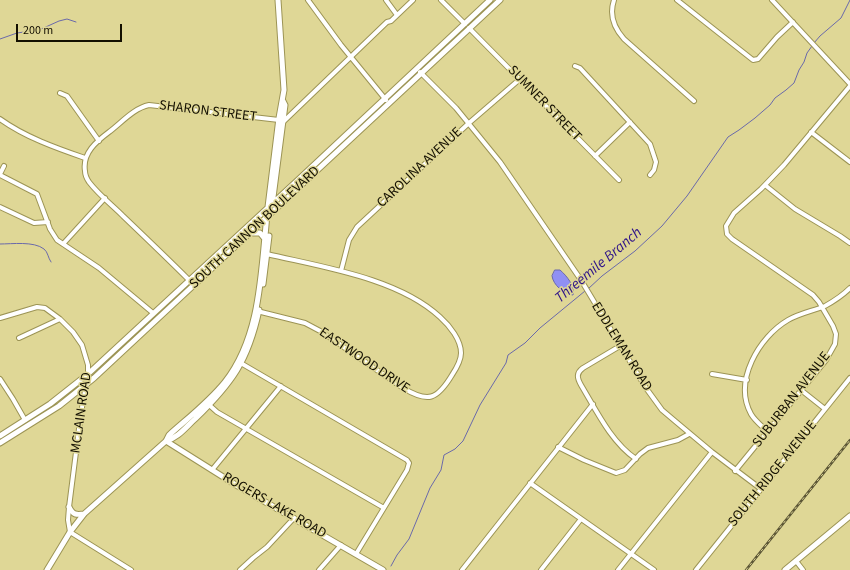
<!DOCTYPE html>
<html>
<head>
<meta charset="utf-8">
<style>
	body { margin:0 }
	#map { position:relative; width:850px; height:570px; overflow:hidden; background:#dfd796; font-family:"Source Sans 3",sans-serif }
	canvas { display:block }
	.scale { position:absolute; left:16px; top:24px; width:106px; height:18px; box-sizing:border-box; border:2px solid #130f00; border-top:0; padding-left:5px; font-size:12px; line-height:14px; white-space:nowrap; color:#130f00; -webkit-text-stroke:3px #dfd796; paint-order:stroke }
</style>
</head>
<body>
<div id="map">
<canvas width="850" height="570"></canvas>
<div class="scale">200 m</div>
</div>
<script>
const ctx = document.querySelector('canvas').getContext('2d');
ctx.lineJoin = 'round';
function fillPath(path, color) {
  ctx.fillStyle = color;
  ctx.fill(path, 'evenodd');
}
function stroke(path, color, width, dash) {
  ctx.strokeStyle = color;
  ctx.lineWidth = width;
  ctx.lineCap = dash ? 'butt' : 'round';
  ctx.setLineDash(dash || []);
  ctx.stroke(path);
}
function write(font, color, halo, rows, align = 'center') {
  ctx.font = font + ' "Source Sans 3",sans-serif';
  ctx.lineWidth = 3;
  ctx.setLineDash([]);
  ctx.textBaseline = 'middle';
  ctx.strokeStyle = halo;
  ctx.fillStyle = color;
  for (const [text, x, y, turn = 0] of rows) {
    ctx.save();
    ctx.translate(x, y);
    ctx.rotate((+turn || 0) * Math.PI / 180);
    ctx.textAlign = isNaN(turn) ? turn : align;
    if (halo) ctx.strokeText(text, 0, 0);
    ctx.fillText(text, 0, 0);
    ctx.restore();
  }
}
const water = new Path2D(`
	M 555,270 L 560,270 C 567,276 575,286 573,295 C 564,294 553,285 552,276 Z`);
fillPath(water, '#9090f3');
stroke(water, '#6a69aa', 1);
stroke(new Path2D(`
	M 0,39 L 17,33 L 39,30 L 59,21 L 67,19 L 76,22
	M 814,43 L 820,36 L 841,18 L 850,0
	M 0,244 C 12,244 34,241 44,249 C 48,252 48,258 51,262
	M 588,289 L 602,276 L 635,251 L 662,226 L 687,196 L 728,137 L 739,130 L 755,118 L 770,105 L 775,98 L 786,90 L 794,83 L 799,70 L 804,62 L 807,53 L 812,46
	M 391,566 L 397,555 L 409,539 L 430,488 L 441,470 L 444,455 L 455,449 L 463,441 L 480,405 L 506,363 L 508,355 L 525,343 L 540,328 L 585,291`), '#6a69aa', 1);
const minor = new Path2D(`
	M 308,0 L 341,45 L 386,100
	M 386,0 L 397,15
	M 441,0 L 465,24
	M 614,0 C 609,15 614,28 624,39 L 694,101
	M 677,0 L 753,60 L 758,59 L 777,37 L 793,22
	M 772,0 L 850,84
	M 469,28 L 619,180
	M 575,66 L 580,68 L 650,144 L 656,162 L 654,170 L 650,175
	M 420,72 L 456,108 L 500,162 L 581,280 L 646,388 L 662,410 L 675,421 L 712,452 L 761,489
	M 60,93 L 67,96 L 99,141
	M 0,119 C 25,137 56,148 85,158
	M 283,122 L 387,22 L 391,21 L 413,0
	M 811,132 L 850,162
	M 595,156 L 630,122
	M 0,174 L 4,166
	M 0,175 L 37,194 L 50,229 L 57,240 L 99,268 L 153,313
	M 765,185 L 795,209 L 840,236 L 850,243
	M 0,207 L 34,223 L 48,222
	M 63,244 L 105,198
	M 341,271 L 349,240 L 357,227 L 469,123 L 520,79
	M 189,280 C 167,258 145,237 123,216 C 112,205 99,195 89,182 C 87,179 85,175 85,171 C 82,153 97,141 109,132 C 121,123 134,108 149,105 L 279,120
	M 257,311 L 305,323 L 322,332 L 403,388 C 428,403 437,400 452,375 C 456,369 461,361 461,353 C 461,340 450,326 440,317 C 398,278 322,267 267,254
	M 0,318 L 37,307 L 45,308 L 60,319 L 73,332 L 82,345 L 88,365 L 88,374 L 81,413 L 69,507 L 68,520 L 70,532 L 131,570
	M 19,338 L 60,319
	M 620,346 L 583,368 C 576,373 577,378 581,385 C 596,410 611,442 636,459
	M 239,362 L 407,460 L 409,463 L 407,470 L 356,554
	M 712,374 L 747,380
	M 0,379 L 13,399 L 25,420
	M 801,390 L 825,409
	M 207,403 L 217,412 L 384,508
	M 768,432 C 762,426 755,421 751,414 C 733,381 759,337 788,320 C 800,313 813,311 825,306 C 834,301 843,295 850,288
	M 558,447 L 584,460 L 616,473 L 625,470 L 640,454 L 648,448 L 678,440 L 689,434
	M 212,470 L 281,386
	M 735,471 L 826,360 L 835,344 L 836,334 L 833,326 L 819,302 L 813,295 L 732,239 L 727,234 L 726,226 L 734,213 L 761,189 L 784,165 L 850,86
	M 530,483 L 654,570
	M 796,561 L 803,570
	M 240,570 L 253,558 L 267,547 L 294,518
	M 319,570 L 341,545
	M 462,570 L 593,404
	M 541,570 L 581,519
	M 618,570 L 712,452
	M 696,570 L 850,378`);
const major = new Path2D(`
	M 272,205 L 285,105 L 283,101
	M 268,207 L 279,118 L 284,90 L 278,0
	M 250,233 L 260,233 L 265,239
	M 263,284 L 269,236
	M 0,436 L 50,404 L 88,374 L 299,179 L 490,0
	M 166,441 C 178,438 186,427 195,419 C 232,383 248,361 259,310
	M 166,441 L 236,485 L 383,570
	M 0,443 L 59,406 L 94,378 L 500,0
	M 69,507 C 73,515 76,515 84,514
	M 47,570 L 70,532 L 84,514 L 166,441 L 169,435 C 188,418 209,402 225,382 C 261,336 261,272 267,215
	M 785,570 L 850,516`);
stroke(minor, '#9c9455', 6);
stroke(major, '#9c9455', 7);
stroke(minor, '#fff', 4);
stroke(major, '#fff', 5);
const rail = new Path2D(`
	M 746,570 L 850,440`);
stroke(rail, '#5b5535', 2.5);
stroke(rail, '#dfd796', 1, [3]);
write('14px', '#130f00', '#dfd796', [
	["SUMNER STREET",544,104,46],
	["SHARON STREET",208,112,7],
	["CAROLINA AVENUE",420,168,-43],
	["SOUTH CANNON BOULEVARD",255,228,-43],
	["EDDLEMAN ROAD",621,347,58],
	["EASTWOOD DRIVE",364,361,34],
	["SUBURBAN AVENUE",792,400,-52],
	["MCLAIN ROAD",82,413,-82],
	["SOUTH RIDGE AVENUE",773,474,-51],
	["ROGERS LAKE ROAD",274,506,30]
]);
write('italic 15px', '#2f1488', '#dfd796', [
	["Threemile Branch",599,266,-40]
]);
</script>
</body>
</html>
